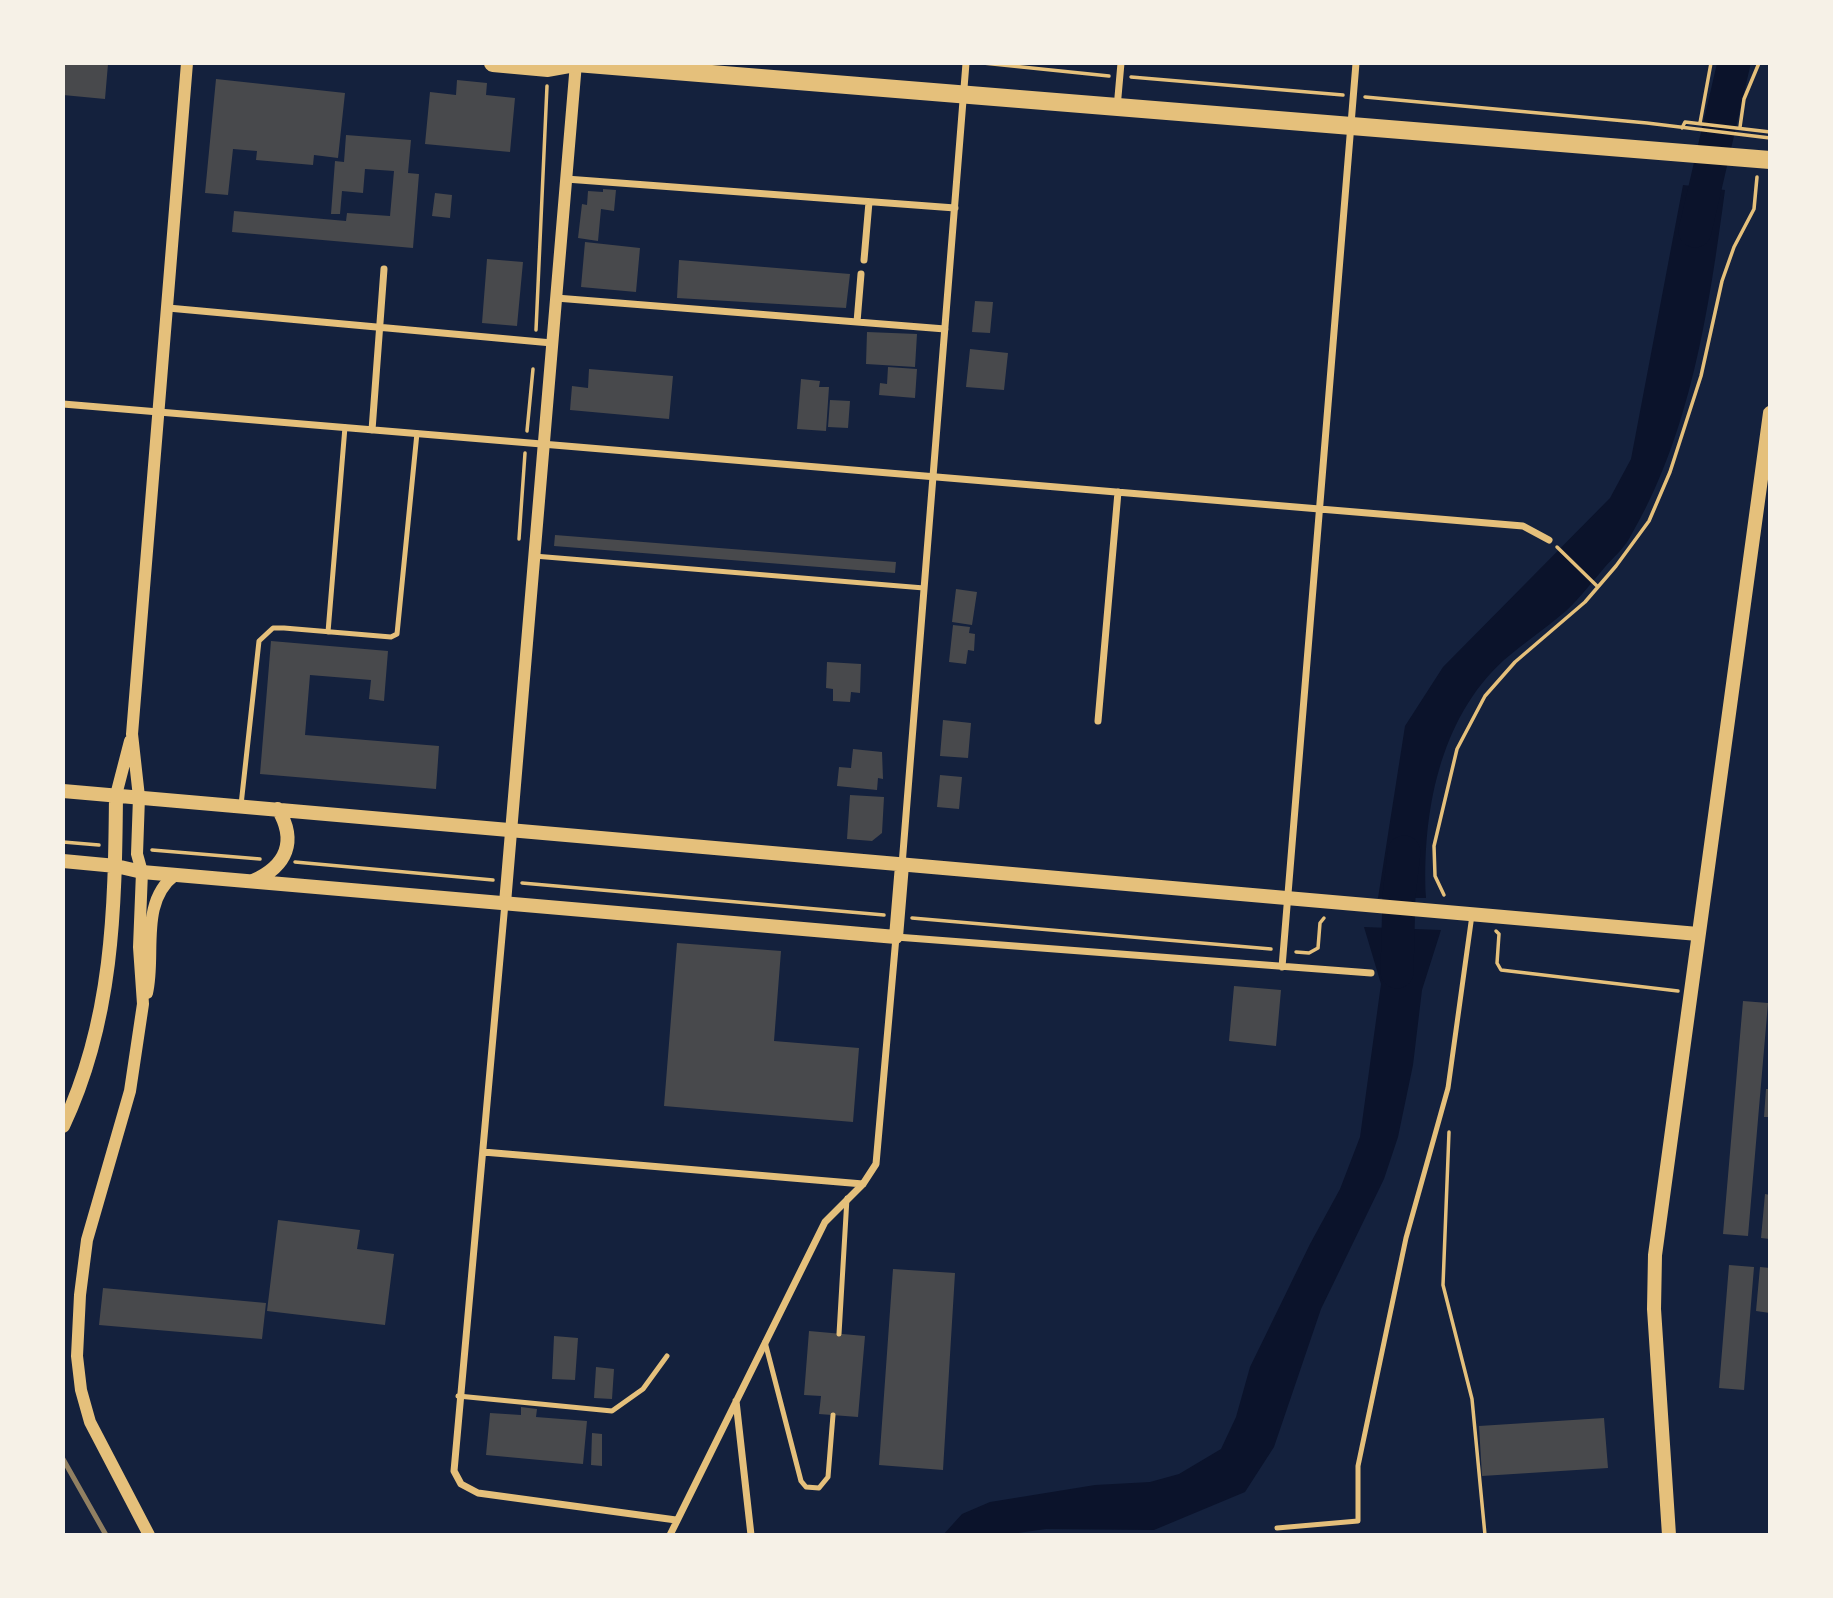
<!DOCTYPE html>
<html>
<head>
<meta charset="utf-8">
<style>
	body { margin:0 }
	#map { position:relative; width:1833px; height:1598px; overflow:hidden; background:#14213d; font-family:"Nunito Sans",sans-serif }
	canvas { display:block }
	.frame { position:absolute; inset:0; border:65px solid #f6f1e7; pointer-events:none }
</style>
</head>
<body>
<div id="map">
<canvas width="1833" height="1598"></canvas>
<div class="frame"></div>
</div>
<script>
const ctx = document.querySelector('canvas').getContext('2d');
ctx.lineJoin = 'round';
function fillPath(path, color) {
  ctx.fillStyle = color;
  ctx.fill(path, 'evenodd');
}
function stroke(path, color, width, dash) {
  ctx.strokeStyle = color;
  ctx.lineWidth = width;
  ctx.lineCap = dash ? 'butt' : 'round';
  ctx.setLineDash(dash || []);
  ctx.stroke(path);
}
fillPath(new Path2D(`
	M 1683,185 L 1725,190 C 1709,309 1691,434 1629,539 C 1623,549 1613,558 1605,567 C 1592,582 1580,598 1566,611 C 1546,628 1524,643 1504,660 C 1439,719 1422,814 1426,898 L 1378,898 L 1405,726 L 1443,667 L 1610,498 L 1631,459 Z
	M 1364,927 L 1441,930 L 1422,990 L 1413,1065 L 1398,1137 L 1384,1179 L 1321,1309 L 1274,1447 L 1245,1492 L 1154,1530 L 1046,1529 L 1004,1535 L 943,1535 L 962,1514 L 990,1502 L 1095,1485 L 1150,1482 L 1179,1474 L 1221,1449 L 1236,1417 L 1250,1367 L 1310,1244 L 1340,1189 L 1360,1137 L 1381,984 Z`), '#0b132b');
stroke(new Path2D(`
	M 1695,231 L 1734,63
	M 1397,972 L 1399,896 L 1404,852`), '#0b132b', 33);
fillPath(new Path2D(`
	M 63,63 L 108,64 L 105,99 L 63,95 Z
	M 216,79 L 345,93 L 338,158 L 314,155 L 313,165 L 256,160 L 257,151 L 233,149 L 228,195 L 205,193 Z
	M 457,80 L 487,83 L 486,95 L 515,98 L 510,152 L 425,144 L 430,92 L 456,95 Z
	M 346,135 L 411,140 L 408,173 L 419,174 L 413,248 L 232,232 L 234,211 L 346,221 L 347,213 L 390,216 L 394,171 L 365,169 L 363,193 L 342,191 L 340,214 L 331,214 L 335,161 L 344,162 Z
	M 603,189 L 616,190 L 614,211 L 601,209 L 598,241 L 578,238 L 582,204 L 587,205 L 588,191 L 603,192 Z
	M 435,193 L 452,195 L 450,218 L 432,216 Z
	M 585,242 L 640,248 L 636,292 L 581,287 Z
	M 487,259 L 523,262 L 517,326 L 482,323 Z
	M 679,260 L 850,274 L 846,308 L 677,298 Z
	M 975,301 L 993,302 L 990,333 L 972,332 Z
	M 867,332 L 917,334 L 915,367 L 866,364 Z
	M 970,349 L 1008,353 L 1004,390 L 966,387 Z
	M 888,367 L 917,369 L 915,398 L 879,395 L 880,383 L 887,384 Z
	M 589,369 L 673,376 L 669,419 L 570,410 L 572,386 L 588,388 Z
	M 801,379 L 820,381 L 819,387 L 829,387 L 826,431 L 797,429 Z
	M 830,400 L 850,401 L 848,428 L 828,427 Z
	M 555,535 L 896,562 L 895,573 L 554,546 Z
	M 956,589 L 977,592 L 972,625 L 952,622 Z
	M 953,625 L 970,627 L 969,633 L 975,634 L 974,651 L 968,650 L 966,664 L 949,662 Z
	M 271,641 L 388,651 L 384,701 L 369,699 L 371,680 L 310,675 L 305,735 L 439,746 L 436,789 L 260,774 Z
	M 827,662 L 861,664 L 860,693 L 851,692 L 850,702 L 833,701 L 833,689 L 826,688 Z
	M 943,720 L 971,723 L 968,758 L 940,756 Z
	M 853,749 L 882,752 L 883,779 L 878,778 L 877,790 L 837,786 L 839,767 L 851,768 Z
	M 940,775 L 962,777 L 959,809 L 937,807 Z
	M 850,795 L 884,797 L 882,833 L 872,841 L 847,839 Z
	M 677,943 L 781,951 L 774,1041 L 859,1048 L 853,1122 L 664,1106 Z
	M 1234,986 L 1281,990 L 1276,1046 L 1229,1041 Z
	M 1743,1001 L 1768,1003 L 1748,1236 L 1723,1234 Z
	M 1766,1089 L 1770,1089 L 1770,1117 L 1764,1117 Z
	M 1765,1194 L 1770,1195 L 1770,1239 L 1761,1238 Z
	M 278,1220 L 360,1230 L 357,1249 L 394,1254 L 385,1325 L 267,1311 Z
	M 1729,1265 L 1754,1267 L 1744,1390 L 1719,1388 Z
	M 1760,1267 L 1770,1268 L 1770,1313 L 1756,1311 Z
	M 893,1269 L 955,1273 L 943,1470 L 879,1465 Z
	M 103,1288 L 266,1303 L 262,1339 L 99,1325 Z
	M 809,1331 L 865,1336 L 858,1417 L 819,1414 L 821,1396 L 804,1395 Z
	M 554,1336 L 578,1338 L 575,1380 L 552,1379 Z
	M 596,1367 L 614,1369 L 612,1399 L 594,1398 Z
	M 521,1407 L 537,1409 L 536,1417 L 587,1421 L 583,1464 L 486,1455 L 490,1413 L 521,1415 Z
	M 1604,1418 L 1608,1468 L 1482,1476 L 1479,1426 Z
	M 592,1433 L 602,1434 L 602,1466 L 591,1465 Z`), '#48494c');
stroke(new Path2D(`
	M 945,63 L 946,63
	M 983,63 L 1109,76
	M 1131,77 L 1343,95
	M 1365,97 L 1647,123 L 1770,138
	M 1700,123 L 1711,63
	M 1740,127 L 1744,99 L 1759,63
	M 1682,128 L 1685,122 L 1770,132
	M 536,330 L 547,86
	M 527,431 L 533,369
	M 519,539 L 525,453
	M 1557,547 L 1598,587
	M 63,842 L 99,845
	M 152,850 L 260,859
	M 295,862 L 493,880
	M 522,883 L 884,915
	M 1444,895 L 1435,876 L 1434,846 L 1457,749 L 1485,696 L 1515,662 L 1585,602 L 1616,566 L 1649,521 L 1670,472 L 1701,376 L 1722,281 L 1734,247 L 1754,209 L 1757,177
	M 912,918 L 1271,949
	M 1496,931 L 1499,934 L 1497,963 L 1501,970 L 1678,991
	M 1296,952 L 1309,953 L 1318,948 L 1320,923 L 1324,918
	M 1449,1132 L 1443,1285 L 1472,1399 L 1485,1535`), '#e5c07b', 3.5);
stroke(new Path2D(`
	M 534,556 L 924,588
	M 328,632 L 345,427
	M 241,805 L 259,641 L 273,628 L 284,628 L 391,637 L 397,634 L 417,433
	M 839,1334 L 847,1198
	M 765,1342 L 801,1481 L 806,1487 L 819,1488 L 828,1477 L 833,1415
	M 458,1396 L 612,1411 L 643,1389 L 667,1356
	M 1277,1528 L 1358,1521 L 1358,1466 L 1406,1238 L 1448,1088 L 1472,915`), '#e5c07b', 5);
stroke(new Path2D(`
	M 1117,108 L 1121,63
	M 566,179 L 955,208
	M 864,260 L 869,202
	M 556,298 L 945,329
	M 168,308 L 552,343
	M 857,322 L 861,274
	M 63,404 L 1523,526 L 1549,540
	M 372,430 L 384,269
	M 1098,721 L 1118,492
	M 902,865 L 966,63
	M 505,903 L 454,1471 L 461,1484 L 478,1493 L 676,1520
	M 1282,967 L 1356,63
	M 483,1152 L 863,1184
	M 736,1401 L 751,1535
	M 670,1535 L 825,1222 L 863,1184 L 876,1164 L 896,937 L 1371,973`), '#e5c07b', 7);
stroke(new Path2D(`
	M 116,795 L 130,741
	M 505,903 L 576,63
	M 147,993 C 156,955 139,902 175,875
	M 149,1535 L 90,1422 L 81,1390 L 77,1356 L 80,1295 L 87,1240 L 130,1091 L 143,1004 L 139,947 L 142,872 L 137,854 L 139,797 L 132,734 L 187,63`), '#e5c07b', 12);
stroke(new Path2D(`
	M 63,791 L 1698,934
	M 63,861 L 116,866 L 142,872 L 896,937 L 902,865
	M 253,881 C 287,866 297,841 278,809
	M 63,1126 C 113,1020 115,910 116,795
	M 1669,1535 L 1654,1309 L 1655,1255 L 1770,413`), '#e5c07b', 14);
stroke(new Path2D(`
	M 493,63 L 548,68 L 576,63
	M 576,63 L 1770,160`), '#e5c07b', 18);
stroke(new Path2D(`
	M 63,1459 L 106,1535`), '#918062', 5);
</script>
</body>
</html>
